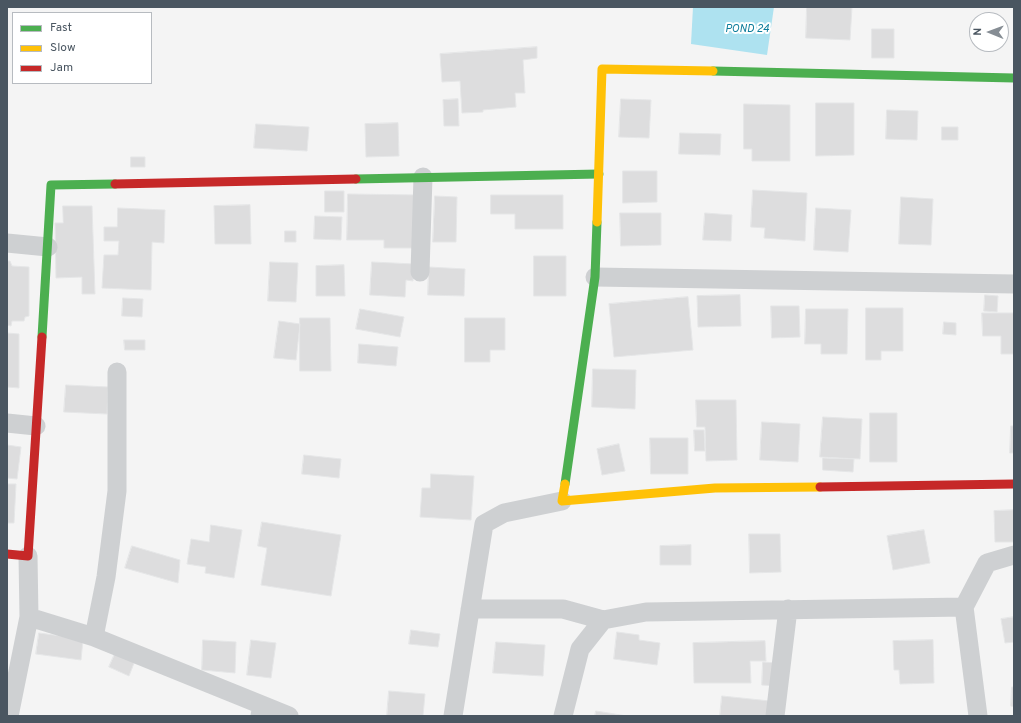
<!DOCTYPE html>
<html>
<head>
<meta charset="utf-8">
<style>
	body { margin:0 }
	#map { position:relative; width:1021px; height:723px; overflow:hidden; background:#f4f4f4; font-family:Overpass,sans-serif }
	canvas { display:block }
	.frame { position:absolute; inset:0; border:8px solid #4a5661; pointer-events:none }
	.legend { position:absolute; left:12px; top:12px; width:140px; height:72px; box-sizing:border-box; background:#fff; border:1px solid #b7bbc0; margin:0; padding:5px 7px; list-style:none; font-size:12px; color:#4a5661 }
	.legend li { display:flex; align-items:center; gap:8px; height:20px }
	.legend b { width:20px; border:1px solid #b7bbc0 }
	.north { position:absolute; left:969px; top:12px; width:40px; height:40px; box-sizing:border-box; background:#fff; border:1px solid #b7bbc0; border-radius:50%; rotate:271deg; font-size:11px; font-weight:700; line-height:16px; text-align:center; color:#4a5661 }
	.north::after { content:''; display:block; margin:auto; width:14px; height:18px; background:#868d94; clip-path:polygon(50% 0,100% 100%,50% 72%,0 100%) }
</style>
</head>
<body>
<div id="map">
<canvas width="1021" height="723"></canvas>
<div class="frame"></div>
<ul class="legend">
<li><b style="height:5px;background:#4caf50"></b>Fast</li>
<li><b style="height:5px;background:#ffc107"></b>Slow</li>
<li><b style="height:5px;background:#c62828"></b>Jam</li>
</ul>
<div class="north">N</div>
</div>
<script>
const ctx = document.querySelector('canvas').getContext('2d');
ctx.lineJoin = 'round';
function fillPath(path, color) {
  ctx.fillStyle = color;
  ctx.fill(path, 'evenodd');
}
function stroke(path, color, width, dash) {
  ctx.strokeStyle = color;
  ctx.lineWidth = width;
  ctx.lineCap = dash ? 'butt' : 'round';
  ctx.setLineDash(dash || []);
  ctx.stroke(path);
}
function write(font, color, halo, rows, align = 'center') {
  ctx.font = font + ' Overpass,sans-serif';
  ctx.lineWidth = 4;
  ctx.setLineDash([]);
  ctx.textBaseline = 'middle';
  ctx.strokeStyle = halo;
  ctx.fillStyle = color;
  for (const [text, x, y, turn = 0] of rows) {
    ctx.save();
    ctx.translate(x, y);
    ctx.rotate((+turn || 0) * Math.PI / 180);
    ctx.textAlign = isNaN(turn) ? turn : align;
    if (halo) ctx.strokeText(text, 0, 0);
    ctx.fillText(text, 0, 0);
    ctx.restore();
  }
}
fillPath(new Path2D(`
	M 693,7 L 774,7 L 767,55 L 691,44 Z`), '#aee2f0');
const building = new Path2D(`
	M 807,7 L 852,7 L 850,40 L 806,38 Z
	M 872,29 L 894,29 L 894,58 L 872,58 Z
	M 537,47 L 537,58 L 523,60 L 525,93 L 515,93 L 516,107 L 483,110 L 483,112 L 462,113 L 460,81 L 442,82 L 440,54 Z
	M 458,99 L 459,126 L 444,126 L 443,100 Z
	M 621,99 L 651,100 L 649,138 L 619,137 Z
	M 816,103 L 854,103 L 854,155 L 816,156 Z
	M 744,104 L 790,105 L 790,161 L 752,161 L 752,149 L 744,149 Z
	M 887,110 L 918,111 L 917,140 L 886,139 Z
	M 398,123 L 399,156 L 366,157 L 365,124 Z
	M 256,124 L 309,127 L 307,151 L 254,148 Z
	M 942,127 L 958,127 L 958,140 L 942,140 Z
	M 680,133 L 721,134 L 720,155 L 679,154 Z
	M 131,157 L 145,157 L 145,167 L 131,167 Z
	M 623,171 L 657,171 L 657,202 L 623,203 Z
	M 753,190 L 807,193 L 805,241 L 764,238 L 765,228 L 751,227 Z
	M 325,191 L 344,191 L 344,212 L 325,212 Z
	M 348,194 L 418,195 L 418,248 L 384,248 L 384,240 L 347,240 Z
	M 491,195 L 563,195 L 563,229 L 515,229 L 515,214 L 491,214 Z
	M 435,196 L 457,197 L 456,242 L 433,242 Z
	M 901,197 L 933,199 L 931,245 L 899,244 Z
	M 250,205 L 251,244 L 215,244 L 214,206 Z
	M 63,206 L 92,206 L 95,294 L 82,294 L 82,277 L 56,278 L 55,223 L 63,223 Z
	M 118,208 L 165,210 L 164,243 L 152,242 L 151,290 L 102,288 L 104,255 L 118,255 L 119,241 L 104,241 L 104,227 L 117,227 Z
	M 816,208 L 851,210 L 848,252 L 814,250 Z
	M 620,213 L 661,213 L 661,245 L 621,246 Z
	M 705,213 L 732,215 L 731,241 L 703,240 Z
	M 315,216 L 342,217 L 341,240 L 314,239 Z
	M 285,231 L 296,231 L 296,242 L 285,242 Z
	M 534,256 L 566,256 L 566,296 L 534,296 Z
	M 7,261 L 10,261 L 12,266 L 29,267 L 29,316 L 25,317 L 24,321 L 12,321 L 11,326 L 7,325 Z
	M 270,262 L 298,263 L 296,302 L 268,301 Z
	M 372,262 L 414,264 L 413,281 L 406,280 L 405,297 L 370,295 Z
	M 344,265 L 345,296 L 316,296 L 316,266 Z
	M 429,267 L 465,269 L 464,296 L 428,295 Z
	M 740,295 L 741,326 L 698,327 L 697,296 Z
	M 985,295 L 998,296 L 997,312 L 984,311 Z
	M 688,297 L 693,350 L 614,357 L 609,304 Z
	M 123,298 L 143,299 L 142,317 L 122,316 Z
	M 771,306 L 799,306 L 800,337 L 772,338 Z
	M 866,308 L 903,308 L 903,351 L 881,351 L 881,360 L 866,360 Z
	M 360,309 L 404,317 L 400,337 L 356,329 Z
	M 806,309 L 848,309 L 847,354 L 821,354 L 821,344 L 805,344 Z
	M 982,313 L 1014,313 L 1014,354 L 1001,354 L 1001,336 L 983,336 Z
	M 300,318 L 330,318 L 331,371 L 300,371 Z
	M 465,318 L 505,318 L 505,350 L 490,350 L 490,362 L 465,362 Z
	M 279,321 L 300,324 L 296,360 L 274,358 Z
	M 944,322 L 956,323 L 956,335 L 943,334 Z
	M 7,333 L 19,334 L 19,388 L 7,387 Z
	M 124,340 L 145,340 L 145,350 L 125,350 Z
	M 359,344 L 398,347 L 396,366 L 358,363 Z
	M 593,369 L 636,370 L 635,409 L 592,407 Z
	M 66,385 L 108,387 L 107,414 L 64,412 Z
	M 696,400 L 736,400 L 737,460 L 706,461 L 705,427 L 697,427 Z
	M 870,413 L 897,413 L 897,462 L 870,462 Z
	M 823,417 L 862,419 L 860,459 L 820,457 Z
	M 762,422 L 800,424 L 798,462 L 760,460 Z
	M 1011,426 L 1014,426 L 1014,453 L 1010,453 Z
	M 694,430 L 704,430 L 705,451 L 695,451 Z
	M 650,438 L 688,438 L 688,474 L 651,474 Z
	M 619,444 L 625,471 L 602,475 L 597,449 Z
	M 7,445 L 21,447 L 17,479 L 7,478 Z
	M 304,455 L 341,459 L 339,478 L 302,474 Z
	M 823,458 L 854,459 L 853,472 L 823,470 Z
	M 431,474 L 474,476 L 471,520 L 420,517 L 422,488 L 430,488 Z
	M 7,484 L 16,484 L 14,523 L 7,523 Z
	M 1014,510 L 1014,542 L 995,542 L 994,511 Z
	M 262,522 L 341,535 L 331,596 L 261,585 L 267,548 L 258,546 Z
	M 211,525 L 242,530 L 234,578 L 205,573 L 206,567 L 187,564 L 191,539 L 209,542 Z
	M 924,530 L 930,563 L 893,570 L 887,536 Z
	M 749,534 L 780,534 L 781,572 L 750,573 Z
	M 691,545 L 691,565 L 660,565 L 660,546 Z
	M 132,546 L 180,560 L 178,583 L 125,568 Z
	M 1014,617 L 1014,642 L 1005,643 L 1001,619 Z
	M 411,630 L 440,634 L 438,647 L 409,644 Z
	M 617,632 L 639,635 L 639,640 L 660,643 L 657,665 L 614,659 Z
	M 39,633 L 83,639 L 81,660 L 36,654 Z
	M 203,640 L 236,642 L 235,673 L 202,670 Z
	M 251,640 L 276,643 L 271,678 L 247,675 Z
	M 933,640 L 934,683 L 900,684 L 899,670 L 894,670 L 893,641 Z
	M 765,641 L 766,661 L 750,661 L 751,683 L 694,683 L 693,643 Z
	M 496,642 L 545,645 L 543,676 L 493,673 Z
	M 117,649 L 136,658 L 129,676 L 109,667 Z
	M 763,662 L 777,663 L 776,686 L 762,685 Z
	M 1012,687 L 1014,687 L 1014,707 L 1011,706 Z
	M 389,691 L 425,694 L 423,716 L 387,716 Z
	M 722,696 L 770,701 L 769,716 L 720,716 Z
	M 596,711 L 627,716 L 595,716 Z`);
fillPath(building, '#ddddde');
stroke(building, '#e5e6e7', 1);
stroke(new Path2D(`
	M 7,243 L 48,247
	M 420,272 L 423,177
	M 595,277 L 1014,284
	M 7,423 L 36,426
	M 964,607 L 987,563 L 1014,555
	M 470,609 L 563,609 L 603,620
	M 29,617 L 94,637 L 262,705 L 260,716
	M 94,637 L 106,577 L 117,491 L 117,372
	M 262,705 L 289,716
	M 9,716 L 29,617 L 28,556
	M 453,716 L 484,524 L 504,513 L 562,501
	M 563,716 L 580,649 L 603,620 L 646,612 L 964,607 L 978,716
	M 775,716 L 788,609`), '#ced0d2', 19);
stroke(new Path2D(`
	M 713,71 L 1014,78
	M 356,179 L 599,174
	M 42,337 L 51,185 L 115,184
	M 565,484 L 595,277 L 597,222`), '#4caf50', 9);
stroke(new Path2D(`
	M 597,222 L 602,69 L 713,71
	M 565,484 L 562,501 L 715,488 L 820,487`), '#ffc107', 9);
stroke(new Path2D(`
	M 115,184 L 356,179
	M 820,487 L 1014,484
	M 7,554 L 28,556 L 42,337`), '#c62828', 9);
write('italic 11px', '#0c7c9b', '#fff', [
	["POND 24",747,30]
]);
</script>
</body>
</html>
